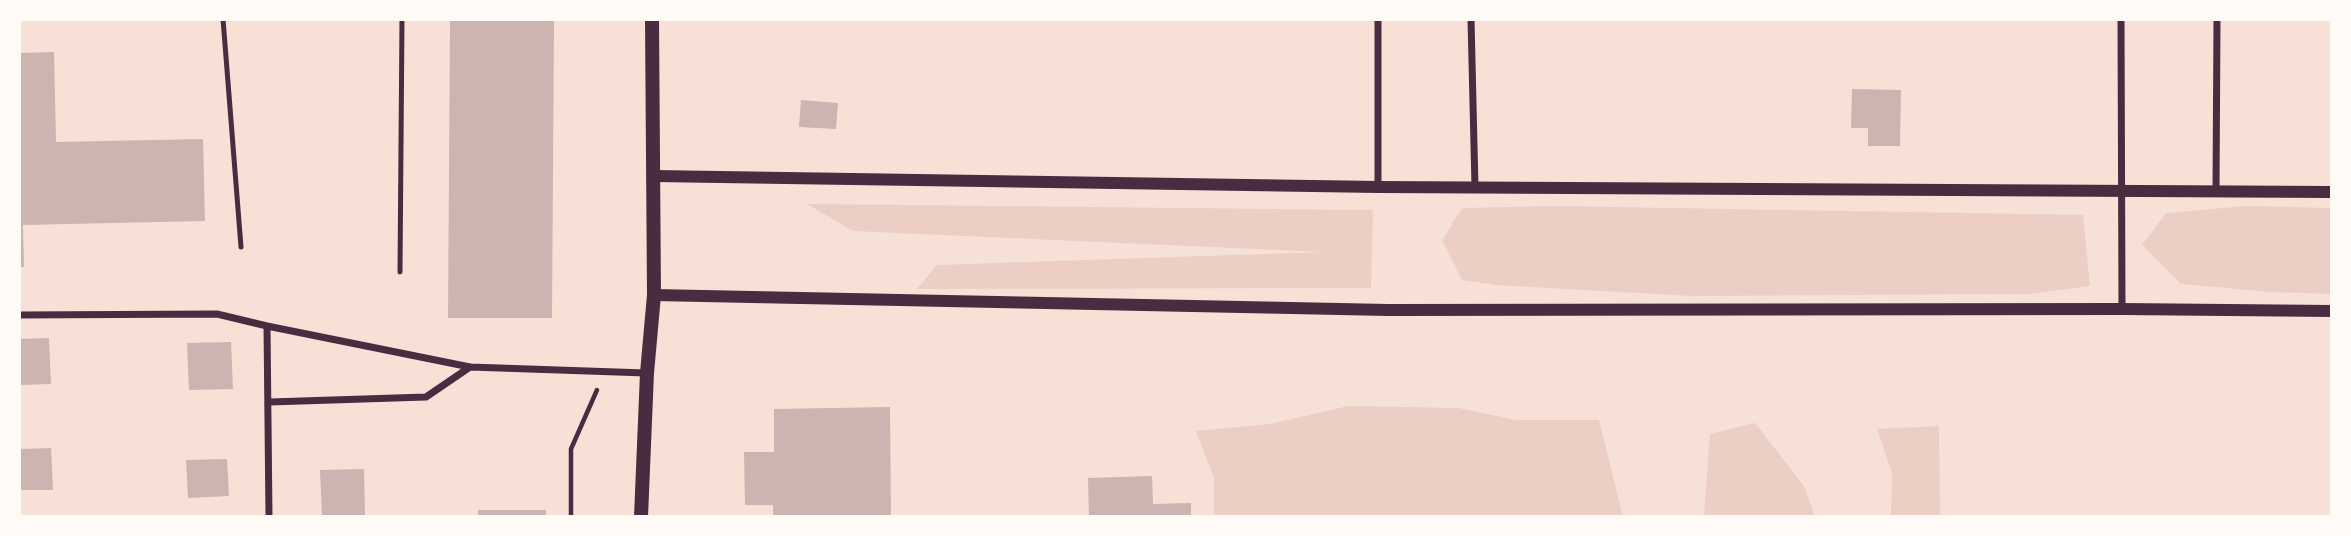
<!DOCTYPE html>
<html>
<head>
<meta charset="utf-8">
<style>
	body { margin:0 }
	#map { position:relative; width:2351px; height:536px; overflow:hidden; background:#f7e1d7; font-family:"PT Sans",sans-serif }
	canvas { display:block }
	.frame { position:absolute; inset:0; border:21px solid #fffaf5; pointer-events:none }
</style>
</head>
<body>
<div id="map">
<canvas width="2351" height="536"></canvas>
<div class="frame"></div>
</div>
<script>
const ctx = document.querySelector('canvas').getContext('2d');
ctx.lineJoin = 'round';
function fillPath(path, color) {
  ctx.fillStyle = color;
  ctx.fill(path, 'evenodd');
}
function stroke(path, color, width, dash) {
  ctx.strokeStyle = color;
  ctx.lineWidth = width;
  ctx.lineCap = dash ? 'butt' : 'round';
  ctx.setLineDash(dash || []);
  ctx.stroke(path);
}
fillPath(new Path2D(`
	M 807,204 L 1373,210 L 1371,288 L 917,289 L 937,265 L 1322,252 L 853,231 Z
	M 1555,206 L 2083,215 L 2090,286 L 2029,294 L 1691,296 L 1496,285 L 1462,280 L 1442,240 L 1462,208 Z
	M 2246,206 L 2332,208 L 2332,294 L 2271,292 L 2181,284 L 2142,245 L 2166,213 Z
	M 1348,406 L 1459,408 L 1516,420 L 1599,420 L 1623,517 L 1214,517 L 1214,478 L 1196,431 L 1270,424 Z
	M 1755,423 L 1804,486 L 1815,517 L 1704,517 L 1710,434 Z
	M 1939,426 L 1940,517 L 1891,517 L 1892,473 L 1877,429 Z`), '#ebcfc5');
fillPath(new Path2D(`
	M 450,19 L 554,19 L 552,318 L 448,318 Z
	M 54,52 L 56,142 L 203,139 L 205,221 L 23,225 L 24,267 L 19,267 L 19,53 Z
	M 1852,89 L 1901,90 L 1900,146 L 1868,146 L 1868,128 L 1851,128 Z
	M 801,100 L 838,103 L 836,129 L 799,127 Z
	M 49,338 L 51,384 L 19,385 L 19,339 Z
	M 231,342 L 233,389 L 189,390 L 187,343 Z
	M 890,407 L 891,517 L 773,517 L 773,505 L 745,505 L 744,452 L 774,452 L 774,409 Z
	M 51,448 L 53,490 L 19,490 L 19,449 Z
	M 227,459 L 229,496 L 188,498 L 186,460 Z
	M 364,469 L 365,515 L 322,516 L 320,470 Z
	M 1152,476 L 1153,504 L 1191,503 L 1191,517 L 1089,517 L 1088,478 Z
	M 478,510 L 546,510 L 546,517 L 478,517 Z`), '#ccb4b1');
stroke(new Path2D(`
	M 571,517 L 571,449 L 597,390`), '#4a2c40', 4.5);
stroke(new Path2D(`
	M 223,19 L 241,247
	M 400,272 L 402,19`), '#4a2c40', 5);
stroke(new Path2D(`
	M 1471,19 L 1475,187
	M 2121,19 L 2122,309
	M 1378,187 L 1378,19
	M 2216,191 L 2217,19
	M 19,315 L 217,314 L 267,326 L 470,367 L 646,373
	M 267,326 L 269,517
	M 270,402 L 426,397 L 470,367`), '#4a2c40', 7);
stroke(new Path2D(`
	M 654,176 L 1378,187 L 2332,192
	M 654,295 L 1388,310 L 2122,309 L 2332,311`), '#4a2c40', 12);
stroke(new Path2D(`
	M 641,517 L 647,373 L 654,295 L 652,19`), '#4a2c40', 14);
</script>
</body>
</html>
